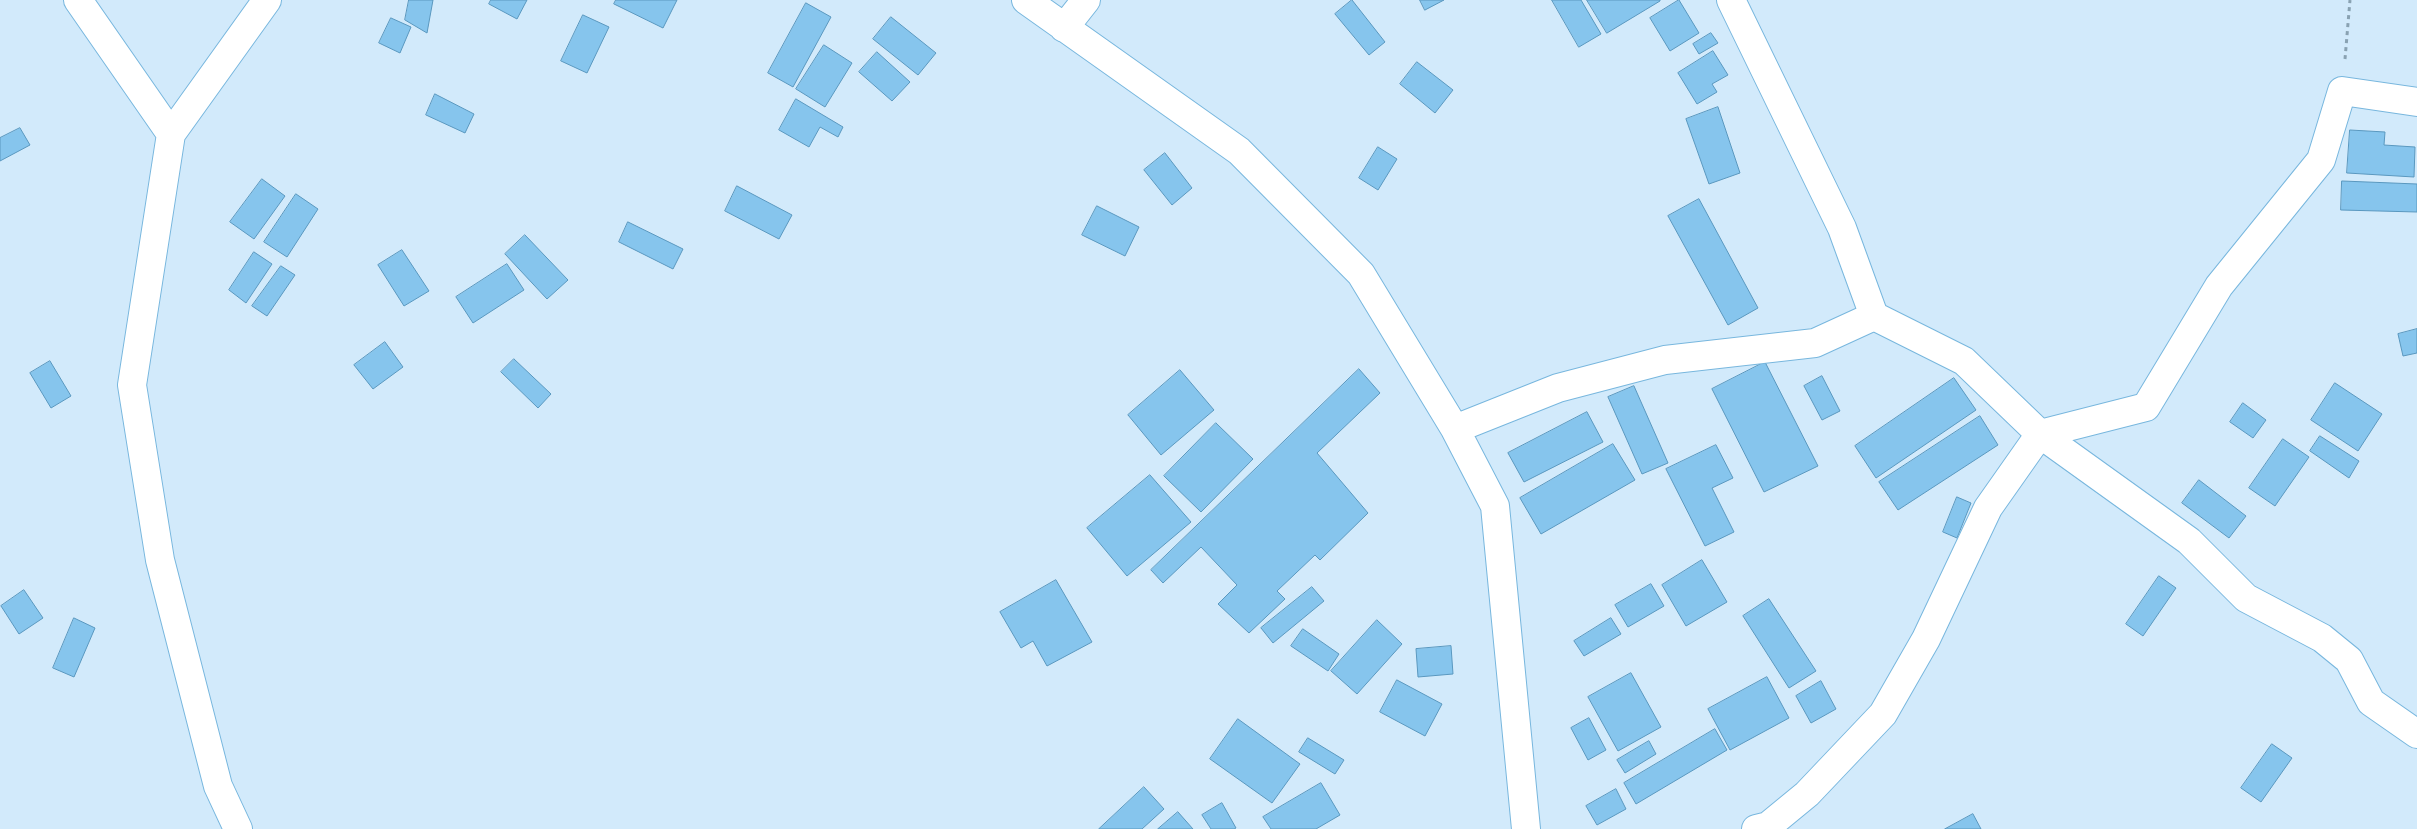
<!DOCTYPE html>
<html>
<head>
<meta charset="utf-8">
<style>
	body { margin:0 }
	canvas { display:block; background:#d2eafb }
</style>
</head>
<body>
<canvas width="2417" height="829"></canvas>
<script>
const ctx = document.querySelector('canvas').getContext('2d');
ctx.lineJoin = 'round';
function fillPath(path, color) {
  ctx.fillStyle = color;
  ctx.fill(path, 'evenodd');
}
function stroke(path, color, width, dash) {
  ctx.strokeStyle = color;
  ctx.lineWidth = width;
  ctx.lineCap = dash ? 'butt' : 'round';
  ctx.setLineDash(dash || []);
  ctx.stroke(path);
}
const building = new Path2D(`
	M 409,0 L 433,0 L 427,33 L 405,20 Z
	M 491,0 L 527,0 L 517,19 L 489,4 Z
	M 616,0 L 677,0 L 663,28 L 614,4 Z
	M 1352,0 L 1385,42 L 1369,55 L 1335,14 Z
	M 1420,0 L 1444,0 L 1425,10 Z
	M 1552,0 L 1581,0 L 1601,34 L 1579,47 Z
	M 1587,0 L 1660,0 L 1660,1 L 1607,33 Z
	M 1679,0 L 1699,33 L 1670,51 L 1650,18 Z
	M 806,3 L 831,17 L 793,87 L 768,73 Z
	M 583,15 L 609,27 L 587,73 L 561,61 Z
	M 891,17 L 936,53 L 918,75 L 873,39 Z
	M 391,18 L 411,27 L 400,53 L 379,43 Z
	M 1711,33 L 1718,43 L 1699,54 L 1693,44 Z
	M 824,45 L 852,63 L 825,107 L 796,89 Z
	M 1713,51 L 1728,75 L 1712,84 L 1717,92 L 1697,104 L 1678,73 Z
	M 877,52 L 910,82 L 892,101 L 859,72 Z
	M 1417,62 L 1453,90 L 1435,113 L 1400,84 Z
	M 435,94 L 474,114 L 465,133 L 426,115 Z
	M 796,99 L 843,127 L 838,137 L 820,127 L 809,147 L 779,130 Z
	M 1718,107 L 1740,173 L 1709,184 L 1686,119 Z
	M 20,128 L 30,145 L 0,161 L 0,138 Z
	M 2350,130 L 2385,132 L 2384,145 L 2415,147 L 2414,177 L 2347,173 Z
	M 1378,147 L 1397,159 L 1378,190 L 1359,178 Z
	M 1165,153 L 1192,188 L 1172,205 L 1144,170 Z
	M 262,179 L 285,196 L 254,239 L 230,222 Z
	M 2342,181 L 2417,184 L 2417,212 L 2341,210 Z
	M 737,186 L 792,215 L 779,239 L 725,211 Z
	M 296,194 L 318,209 L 287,257 L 264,242 Z
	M 1699,199 L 1758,308 L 1728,325 L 1668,216 Z
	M 1097,206 L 1139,227 L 1125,256 L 1082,235 Z
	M 628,222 L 683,249 L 673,269 L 619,242 Z
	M 525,235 L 568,280 L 547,299 L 505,254 Z
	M 402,250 L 429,291 L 404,306 L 378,265 Z
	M 254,252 L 272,264 L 246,303 L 229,290 Z
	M 507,264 L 524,290 L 473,323 L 456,297 Z
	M 281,266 L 295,275 L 267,316 L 252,306 Z
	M 2417,329 L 2417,353 L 2403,356 L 2398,334 Z
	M 385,342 L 403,367 L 373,389 L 354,365 Z
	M 514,359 L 551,394 L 538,408 L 501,372 Z
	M 50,361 L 71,396 L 51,408 L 30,373 Z
	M 1765,362 L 1818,466 L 1764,492 L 1712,389 Z
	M 1359,369 L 1380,393 L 1317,453 L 1368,513 L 1320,560 L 1315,555 L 1277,591 L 1285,599 L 1249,633 L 1218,604 L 1237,585 L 1201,547 L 1163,583 L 1151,570 Z
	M 1180,370 L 1214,410 L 1161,455 L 1128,415 Z
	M 1822,376 L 1840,411 L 1822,420 L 1804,386 Z
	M 1954,378 L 1976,410 L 1876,478 L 1855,446 Z
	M 2335,383 L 2382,414 L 2358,451 L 2311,420 Z
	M 1634,386 L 1668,463 L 1642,474 L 1608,397 Z
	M 2243,403 L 2266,420 L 2253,438 L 2230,422 Z
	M 1587,412 L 1603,442 L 1524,482 L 1508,453 Z
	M 1980,416 L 1998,445 L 1898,510 L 1879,482 Z
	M 1216,423 L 1253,459 L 1201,512 L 1164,476 Z
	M 2320,436 L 2359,461 L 2349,478 L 2310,451 Z
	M 2283,439 L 2309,457 L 2275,506 L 2249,488 Z
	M 1613,444 L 1635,480 L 1541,534 L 1520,498 Z
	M 1716,445 L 1733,478 L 1712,488 L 1734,532 L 1705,546 L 1666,469 Z
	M 1150,475 L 1191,522 L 1127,576 L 1087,528 Z
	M 2199,480 L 2246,516 L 2229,538 L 2182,503 Z
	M 1957,497 L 1971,503 L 1957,538 L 1943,532 Z
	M 1702,560 L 1727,602 L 1686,626 L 1662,585 Z
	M 2159,576 L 2176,588 L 2143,636 L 2126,624 Z
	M 1056,580 L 1092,642 L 1047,666 L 1033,641 L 1021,648 L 1000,612 Z
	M 1651,584 L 1664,606 L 1628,627 L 1615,605 Z
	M 1312,587 L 1324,601 L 1273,643 L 1261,628 Z
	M 24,590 L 43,618 L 19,634 L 1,606 Z
	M 1769,599 L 1816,671 L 1789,688 L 1743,616 Z
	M 74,618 L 95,628 L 74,677 L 53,668 Z
	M 1611,618 L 1621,634 L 1584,656 L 1574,641 Z
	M 1377,620 L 1402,644 L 1357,694 L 1331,671 Z
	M 1303,629 L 1339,654 L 1328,671 L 1291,646 Z
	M 1451,646 L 1453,674 L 1418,677 L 1416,649 Z
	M 1631,673 L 1661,727 L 1618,751 L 1588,697 Z
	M 1767,677 L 1789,718 L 1730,750 L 1708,709 Z
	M 1397,680 L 1442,704 L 1425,736 L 1380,712 Z
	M 1821,681 L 1836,709 L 1811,723 L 1796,696 Z
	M 1589,718 L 1606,750 L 1588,760 L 1571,728 Z
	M 1238,719 L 1300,764 L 1272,803 L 1210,759 Z
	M 1715,729 L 1727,750 L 1636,804 L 1624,783 Z
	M 1308,738 L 1344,760 L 1335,774 L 1299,752 Z
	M 1649,741 L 1656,754 L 1625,773 L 1617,760 Z
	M 2272,744 L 2292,758 L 2261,802 L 2241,788 Z
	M 1321,783 L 1340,815 L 1316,829 L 1271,829 L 1263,817 Z
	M 1144,787 L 1164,809 L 1142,829 L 1099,829 Z
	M 1616,789 L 1626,809 L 1597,825 L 1586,806 Z
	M 1222,803 L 1236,828 L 1234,829 L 1211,829 L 1202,815 Z
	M 1178,812 L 1193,829 L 1158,829 Z
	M 1973,814 L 1981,829 L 1945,829 Z`);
fillPath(building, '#86c5ed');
stroke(building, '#5a98bf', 1);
const street = new Path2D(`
	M 78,0 L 171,134
	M 1026,0 L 1239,151 L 1361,274 L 1455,429 L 1495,506 L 1526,829
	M 1731,0 L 1842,228 L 1874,316 L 1964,361 L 2040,434 L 2189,541 L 2246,598 L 2322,638 L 2349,660 L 2371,702 L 2417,734
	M 1064,28 L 1086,0
	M 1455,429 L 1558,388 L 1665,360 L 1815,343 L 1874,316
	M 238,829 L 218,786 L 160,560 L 132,385 L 171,134 L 267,0
	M 1756,829 L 1768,826 L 1807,794 L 1883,714 L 1926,639 L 1988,508 L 2040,434 L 2146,407 L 2219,286 L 2321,160 L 2342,91 L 2417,102`);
stroke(street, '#78b7de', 30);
stroke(new Path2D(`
	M 2345,59 L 2350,0`), '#89a2b2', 3, [4, 4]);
stroke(street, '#fff', 28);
</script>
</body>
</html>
